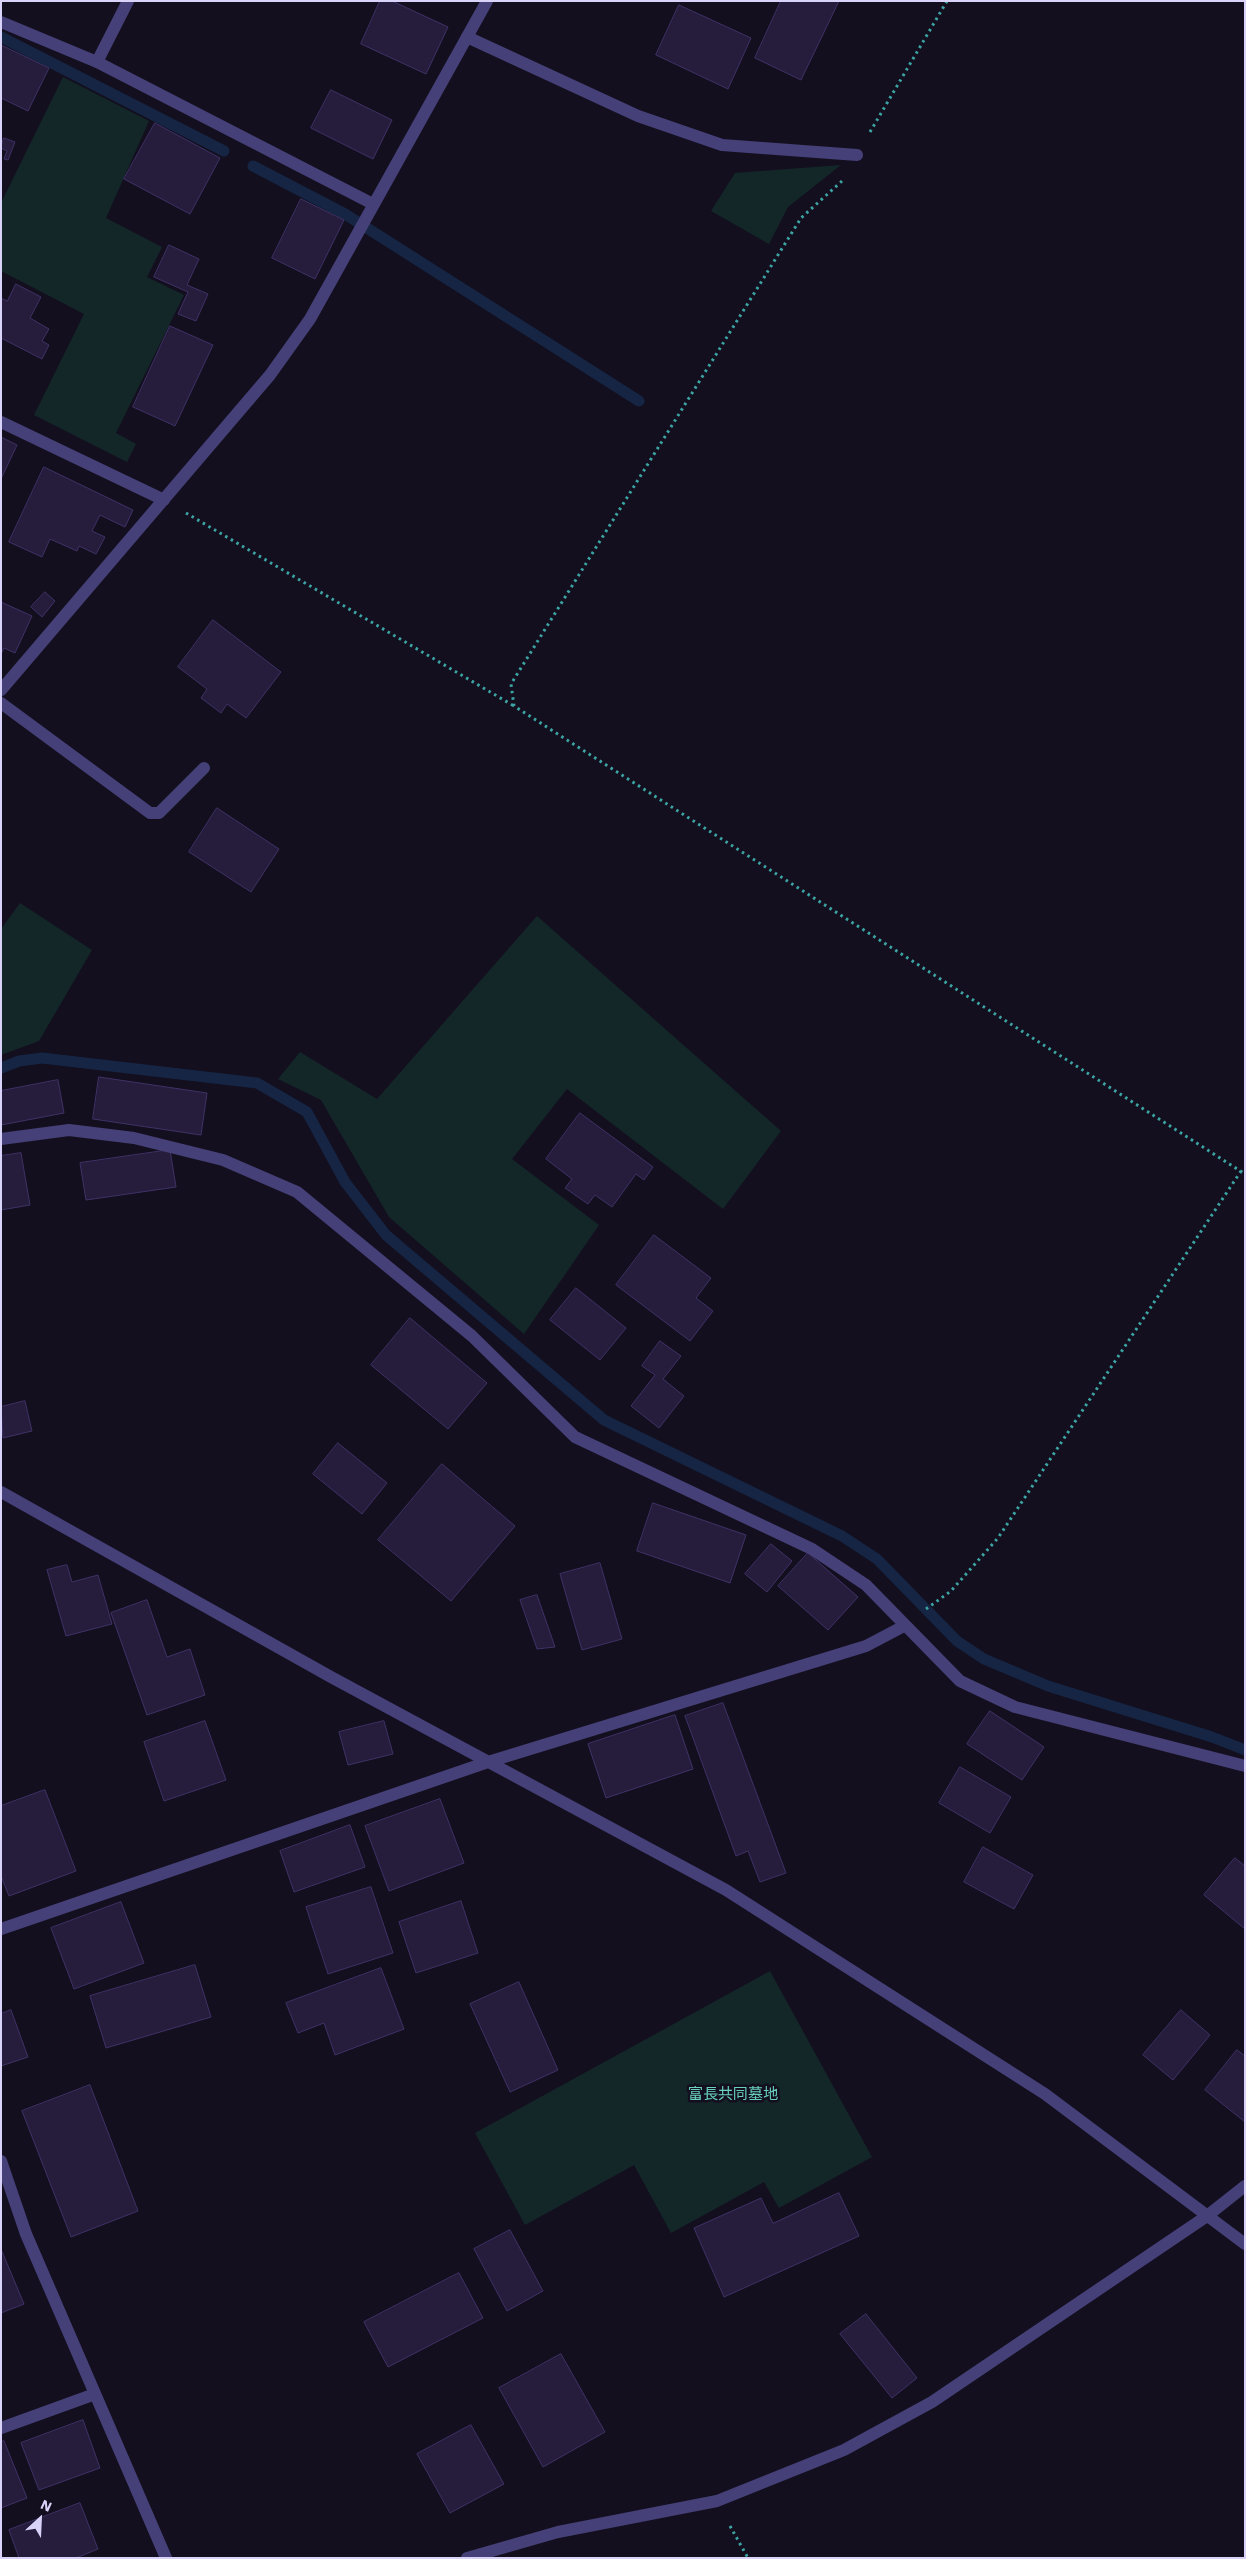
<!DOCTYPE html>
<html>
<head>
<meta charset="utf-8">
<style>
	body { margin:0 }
	#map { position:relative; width:1246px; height:2559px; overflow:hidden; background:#130f1f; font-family:"Work Sans",sans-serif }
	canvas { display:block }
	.frame { position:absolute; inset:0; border:2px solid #d9d2f9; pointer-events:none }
	.north { position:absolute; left:15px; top:2494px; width:50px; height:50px; -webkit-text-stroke:4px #130f1f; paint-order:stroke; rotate:25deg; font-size:14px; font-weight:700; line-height:20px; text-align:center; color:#d9d2f9 }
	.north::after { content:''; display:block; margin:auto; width:18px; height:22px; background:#d9d2f9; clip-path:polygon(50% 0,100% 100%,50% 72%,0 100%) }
</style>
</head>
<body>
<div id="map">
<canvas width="1246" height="2559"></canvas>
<div class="frame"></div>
<div class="north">N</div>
</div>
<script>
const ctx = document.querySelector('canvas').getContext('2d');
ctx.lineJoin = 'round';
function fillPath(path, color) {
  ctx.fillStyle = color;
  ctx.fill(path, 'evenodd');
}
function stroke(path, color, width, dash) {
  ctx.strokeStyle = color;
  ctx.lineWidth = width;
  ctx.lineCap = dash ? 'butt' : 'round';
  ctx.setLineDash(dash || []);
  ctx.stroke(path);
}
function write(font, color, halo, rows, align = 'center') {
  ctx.font = font + ' "Work Sans","Noto Sans JP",sans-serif';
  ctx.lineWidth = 5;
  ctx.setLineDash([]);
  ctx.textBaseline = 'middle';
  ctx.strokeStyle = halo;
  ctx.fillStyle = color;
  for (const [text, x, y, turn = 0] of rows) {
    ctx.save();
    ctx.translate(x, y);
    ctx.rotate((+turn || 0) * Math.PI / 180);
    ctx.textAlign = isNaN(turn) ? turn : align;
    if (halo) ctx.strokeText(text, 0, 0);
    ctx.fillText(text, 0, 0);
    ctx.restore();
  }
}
fillPath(new Path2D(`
	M 63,77 L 149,121 L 106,218 L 162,247 L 147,277 L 184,295 L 116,433 L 136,444 L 127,462 L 34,415 L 84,314 L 1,271 L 1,203 Z
	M 841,165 L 788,207 L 769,244 L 711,211 L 735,173 Z
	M 20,903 L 92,950 L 39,1041 L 1,1055 L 1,929 Z
	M 537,916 L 781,1131 L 723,1209 L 567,1089 L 512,1159 L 599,1225 L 524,1334 L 389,1217 L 321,1100 L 278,1079 L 300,1052 L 377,1099 Z
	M 770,1971 L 872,2157 L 779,2208 L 764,2182 L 671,2233 L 634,2165 L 525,2225 L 475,2133 Z`), '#132728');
stroke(new Path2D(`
	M 1,37 L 224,151
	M 253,166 L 345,214 L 639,401
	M 1,1068 L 19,1061 L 42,1058 L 257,1083 L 307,1112 L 345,1182 L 386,1235 L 604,1420 L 842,1536 L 877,1559 L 957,1641 L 984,1659 L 1048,1686 L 1212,1737 L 1245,1750`), '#152543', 11);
const building = new Path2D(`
	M 380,1 L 392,1 L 448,27 L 426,74 L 361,44 Z
	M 781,1 L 839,1 L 801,80 L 755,58 Z
	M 679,5 L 751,38 L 728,89 L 656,55 Z
	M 1,45 L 49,68 L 28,111 L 1,98 Z
	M 331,90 L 392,120 L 373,159 L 311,128 Z
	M 155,123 L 220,158 L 190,214 L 124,179 Z
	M 4,138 L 15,142 L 8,160 L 4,159 L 7,151 L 1,148 Z
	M 301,199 L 344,220 L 315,279 L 272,258 Z
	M 169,245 L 199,259 L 187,285 L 208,294 L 196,321 L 178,314 L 188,292 L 154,277 Z
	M 16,284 L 41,297 L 30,318 L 49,329 L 42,341 L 49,345 L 42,359 L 1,338 L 1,298 L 7,301 Z
	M 170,326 L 213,345 L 175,426 L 133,407 Z
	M 1,437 L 17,445 L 1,479 Z
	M 44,467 L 133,510 L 125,527 L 100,515 L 92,531 L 105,537 L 96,554 L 79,546 L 77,551 L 50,539 L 42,557 L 9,542 Z
	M 45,592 L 55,601 L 42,617 L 31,607 Z
	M 1,602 L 32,616 L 15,653 L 4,648 L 1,654 Z
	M 213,620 L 281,672 L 246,718 L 227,704 L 221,713 L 201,698 L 207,689 L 178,667 Z
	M 217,808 L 279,849 L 251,892 L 189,852 Z
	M 99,1077 L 207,1093 L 201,1135 L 93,1119 Z
	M 58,1080 L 64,1113 L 1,1125 L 1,1091 Z
	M 580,1113 L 653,1167 L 644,1180 L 636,1174 L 612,1207 L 595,1195 L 588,1204 L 565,1188 L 572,1179 L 546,1159 Z
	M 170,1150 L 176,1187 L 86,1200 L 80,1163 Z
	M 21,1153 L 30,1205 L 1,1210 L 1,1156 Z
	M 654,1235 L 711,1278 L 696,1298 L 713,1311 L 690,1341 L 616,1285 Z
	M 576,1288 L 626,1328 L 600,1360 L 550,1320 Z
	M 410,1318 L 487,1383 L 448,1429 L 371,1365 Z
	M 660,1341 L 681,1356 L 663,1379 L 684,1396 L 659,1428 L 631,1406 L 655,1375 L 642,1366 Z
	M 25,1401 L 32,1431 L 3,1438 L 1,1407 Z
	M 338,1443 L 387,1483 L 362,1514 L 313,1474 Z
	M 442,1464 L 515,1526 L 451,1601 L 378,1540 Z
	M 653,1503 L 746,1535 L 730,1583 L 637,1551 Z
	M 771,1544 L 792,1561 L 767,1592 L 745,1574 Z
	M 808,1553 L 858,1597 L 828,1630 L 778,1586 Z
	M 600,1563 L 622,1639 L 582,1650 L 560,1574 Z
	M 67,1565 L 72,1582 L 98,1575 L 112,1624 L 66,1636 L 47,1570 Z
	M 537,1595 L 555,1647 L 537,1649 L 520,1600 Z
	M 147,1600 L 167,1657 L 190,1649 L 205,1695 L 147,1715 L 111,1613 Z
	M 723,1703 L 786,1873 L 760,1882 L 748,1851 L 736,1856 L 685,1716 Z
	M 990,1711 L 1044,1747 L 1022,1780 L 967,1744 Z
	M 675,1715 L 693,1769 L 606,1798 L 588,1744 Z
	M 205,1721 L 226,1780 L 164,1801 L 144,1742 Z
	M 384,1721 L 393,1754 L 348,1765 L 339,1732 Z
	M 960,1767 L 1011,1797 L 990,1833 L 939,1803 Z
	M 45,1790 L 76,1871 L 9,1896 L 1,1876 L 1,1806 Z
	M 440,1799 L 464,1863 L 389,1891 L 365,1826 Z
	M 350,1825 L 365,1867 L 294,1892 L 280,1851 Z
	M 983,1847 L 1033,1875 L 1014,1909 L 964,1882 Z
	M 1235,1858 L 1245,1866 L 1245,1929 L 1204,1895 Z
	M 371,1887 L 393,1953 L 328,1974 L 306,1907 Z
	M 461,1901 L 478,1953 L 416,1973 L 399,1922 Z
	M 121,1902 L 144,1963 L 74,1989 L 51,1928 Z
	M 195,1965 L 211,2017 L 106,2048 L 90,1996 Z
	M 381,1968 L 404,2029 L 335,2055 L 324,2023 L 298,2033 L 286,2003 Z
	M 519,1982 L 558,2070 L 510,2092 L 470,2004 Z
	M 11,2010 L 28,2057 L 1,2066 L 1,2014 Z
	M 1181,2010 L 1210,2035 L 1173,2080 L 1143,2055 Z
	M 1237,2050 L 1245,2056 L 1245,2122 L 1205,2090 Z
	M 90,2085 L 138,2211 L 71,2237 L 22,2111 Z
	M 839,2193 L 859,2236 L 724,2297 L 694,2228 L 761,2198 L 773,2223 Z
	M 510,2230 L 543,2291 L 507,2311 L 474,2249 Z
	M 1,2249 L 24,2304 L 1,2313 Z
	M 459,2273 L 483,2318 L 388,2367 L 364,2322 Z
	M 866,2314 L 917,2378 L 892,2398 L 840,2334 Z
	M 561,2354 L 605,2432 L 543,2467 L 499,2388 Z
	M 83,2420 L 100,2468 L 39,2490 L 21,2443 Z
	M 471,2425 L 504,2484 L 450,2513 L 417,2454 Z
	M 4,2441 L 27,2498 L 1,2508 L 1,2442 Z
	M 80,2503 L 98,2549 L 76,2558 L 19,2558 L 9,2530 Z`);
fillPath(building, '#261d3d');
stroke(building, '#3f3266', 1);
stroke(new Path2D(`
	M 870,132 L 947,1
	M 842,181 L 801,218 L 511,684 L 514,706 L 1245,1174
	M 186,513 L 514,706
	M 926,1609 L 951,1591 L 998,1538 L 1241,1171
	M 730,2526 L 748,2558`), '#3ca4a3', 3, [2.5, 4]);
stroke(new Path2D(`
	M 467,37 L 638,116 L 722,145 L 857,155
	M 97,62 L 128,1
	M 1,703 L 150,813 L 159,813 L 204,768
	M 1207,2216 L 1245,2186`), '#454078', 12);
stroke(new Path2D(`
	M 1,22 L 97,62 L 373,204
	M 1,422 L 164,500
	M 1,690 L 270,375 L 310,319 L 487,1
	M 1,1139 L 69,1130 L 134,1138 L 223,1160 L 297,1192 L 472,1336 L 575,1437 L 812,1549 L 866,1585 L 960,1681 L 1015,1707 L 1245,1766
	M 1,1492 L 331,1677 L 726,1890 L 1045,2094 L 1245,2244
	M 1,1929 L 488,1762 L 866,1646 L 904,1626
	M 1,2161 L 26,2234 L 166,2558
	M 1,2428 L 95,2394
	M 467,2558 L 558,2532 L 717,2501 L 844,2450 L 932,2402 L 1207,2216`), '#454078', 12);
write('15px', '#68d0bc', '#130f1f', [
	["富長共同墓地",733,2095]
]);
</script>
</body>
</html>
